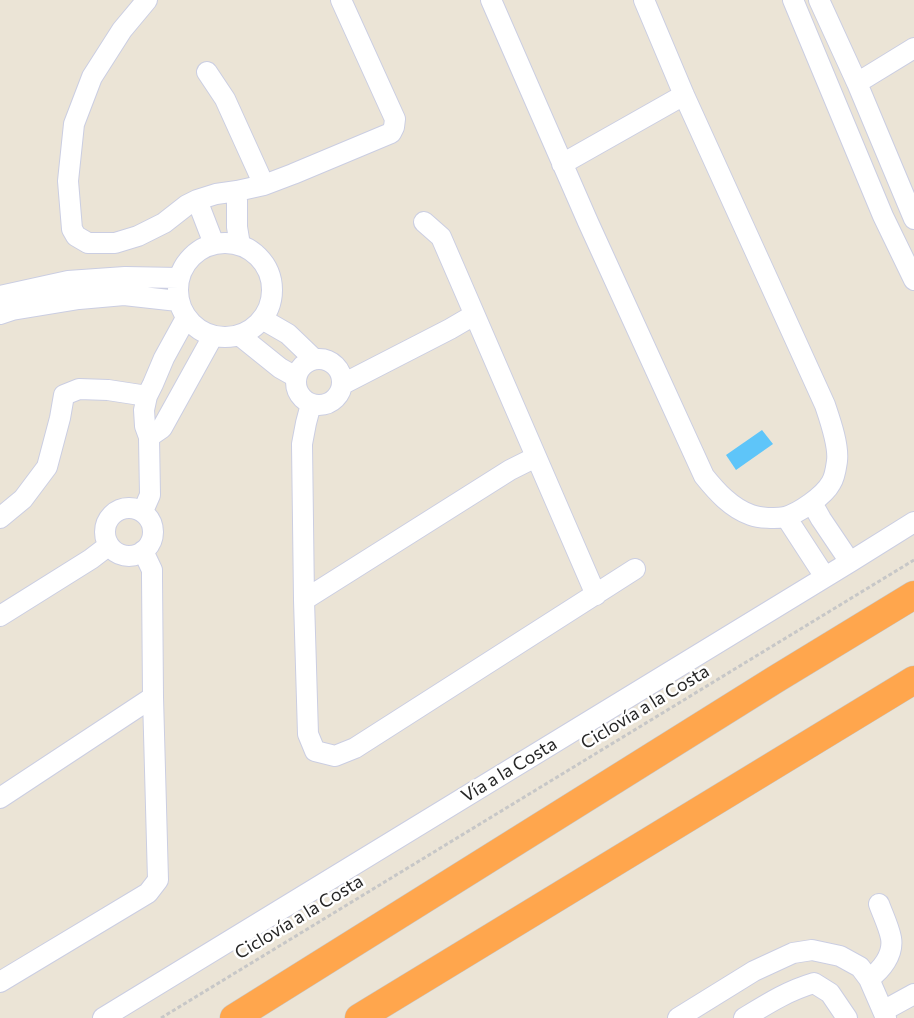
<!DOCTYPE html>
<html>
<head>
<meta charset="utf-8">
<style>
	body { margin:0 }
	canvas { display:block; background:#ebe4d6 }
</style>
</head>
<body>
<canvas width="914" height="1018"></canvas>
<script>
const ctx = document.querySelector('canvas').getContext('2d');
ctx.lineJoin = 'round';
function fillPath(path, color) {
  ctx.fillStyle = color;
  ctx.fill(path, 'evenodd');
}
function stroke(path, color, width, dash) {
  ctx.strokeStyle = color;
  ctx.lineWidth = width;
  ctx.lineCap = dash ? 'butt' : 'round';
  ctx.setLineDash(dash || []);
  ctx.stroke(path);
}
function write(font, color, halo, rows, align = 'center') {
  ctx.font = font + ' Commissioner,sans-serif';
  ctx.lineWidth = 5;
  ctx.setLineDash([]);
  ctx.textBaseline = 'middle';
  ctx.strokeStyle = halo;
  ctx.fillStyle = color;
  for (const [text, x, y, turn = 0] of rows) {
    ctx.save();
    ctx.translate(x, y);
    ctx.rotate((+turn || 0) * Math.PI / 180);
    ctx.textAlign = isNaN(turn) ? turn : align;
    if (halo) ctx.strokeText(text, 0, 0);
    ctx.fillText(text, 0, 0);
    ctx.restore();
  }
}
fillPath(new Path2D(`
	M 762,430 L 773,444 L 736,470 L 726,455 Z`), '#5ec5f9');
const minor = new Path2D(`
	M 147,0 L 122,30 L 92,77 L 74,124 L 68,181 L 72,229 L 76,236 L 88,243 L 115,243 L 138,236 L 164,223 L 187,205 L 197,200 L 216,194 L 237,191 L 264,185 L 293,174 L 391,133 L 394,127 L 395,119 L 341,0
	M 491,0 L 588,222 L 704,476 C 716,491 731,508 751,515 C 759,518 776,519 785,517 C 799,513 824,496 831,483 C 835,477 836,468 837,461 C 839,445 830,420 825,405 L 684,95 L 644,0
	M 793,0 L 883,216 L 914,280
	M 819,0 L 857,83 L 914,219
	M 207,72 L 225,99 L 264,185
	M 857,83 L 914,48
	M 562,164 L 684,95
	M 237,191 L 237,227 L 240,245
	M 197,200 L 214,244
	M 424,222 L 441,237 L 596,595
	M178 290a47 47 0 1 1 94 0a47 47 0 1 1-94 0Z
	M 0,296 L 68,281 L 125,277 L 179,278
	M 0,314 L 12,310 L 79,299 L 124,295 L 178,301
	M 262,319 L 288,334 L 314,359
	M 239,335 L 280,368 L 296,377
	M296 382a23 23 0 1 1 46 0a23 23 0 1 1-46 0Z
	M 343,384 L 450,329 L 474,315
	M 311,404 L 306,423 L 302,444 L 304,600 L 308,734 L 315,751 L 335,756 L 355,748 L 635,569
	M 149,437 L 162,428 L 213,336
	M 812,503 L 821,519 L 850,562
	M105 532a24 24 0 1 1 48 0a24 24 0 1 1-48 0Z
	M 143,511 L 150,495 L 149,437 L 145,426 L 144,410 L 147,396 L 153,384 L 164,358 L 186,318
	M 786,517 L 825,577
	M 0,518 L 23,499 L 47,467 L 60,418 L 64,395 L 79,389 L 108,390 L 147,396
	M 304,600 L 510,470 L 536,457
	M 0,616 L 91,559 L 108,546
	M 0,798 L 153,697
	M 869,979 C 881,970 894,955 891,938 C 889,927 883,915 879,904
	M 0,982 L 148,893 L 158,880 L 153,697 L 152,576 L 152,570 L 143,551
	M 883,1011 L 914,994
	M 103,1018 L 850,562 L 914,522
	M 678,1018 L 754,971 L 793,953 L 812,950 L 840,956 L 860,967 L 869,979 L 886,1018
	M 744,1018 C 767,1004 787,991 814,983 L 830,993 L 847,1018`);
const highway = new Path2D(`
	M 234,1018 L 776,679 L 914,595
	M 359,1018 L 914,680`);
stroke(minor, '#cbcee2', 22);
stroke(highway, '#c7c7c7', 29);
stroke(new Path2D(`
	M 161,1018 L 914,560`), '#c7c7c7', 3, [4, 2.5]);
stroke(minor, '#fff', 20);
stroke(highway, '#ffa64d', 28);
write('18px', '#272727', '#fff', [
	["Ciclovía a la Costa",645,707,-31],
	["Vía a la Costa",509,770,-31],
	["Ciclovía a la Costa",299,917,-31]
]);
</script>
</body>
</html>
